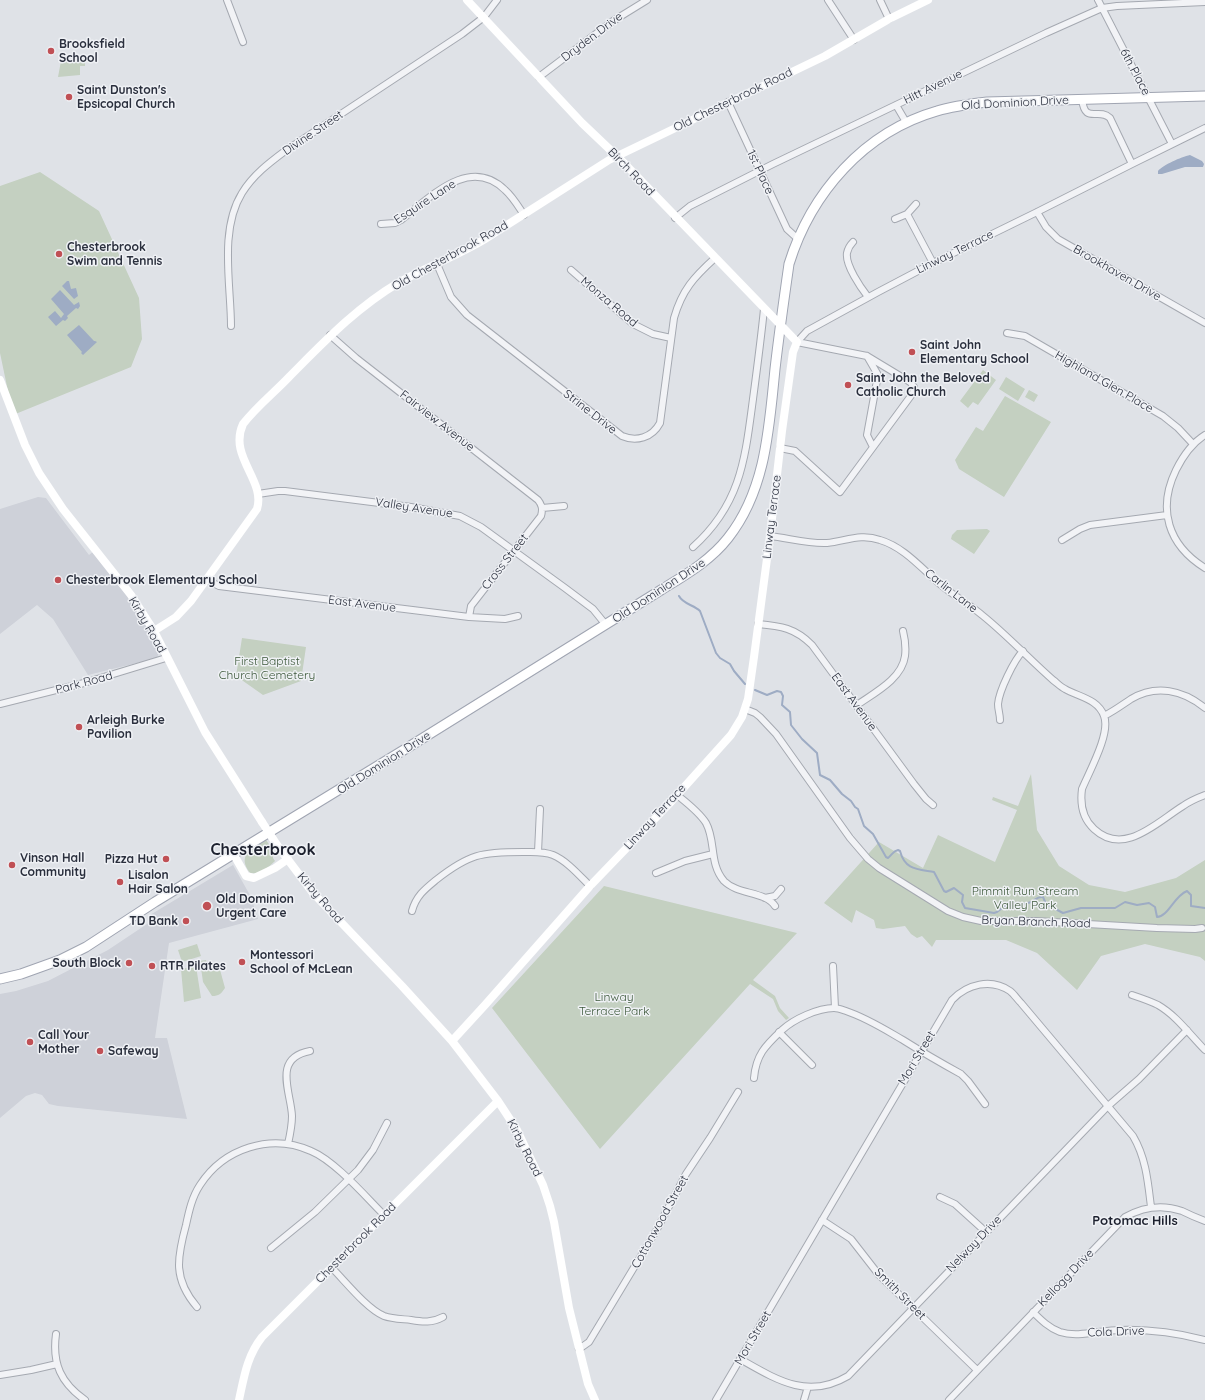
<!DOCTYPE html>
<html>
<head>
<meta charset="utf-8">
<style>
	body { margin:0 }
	canvas { display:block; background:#dfe2e7 }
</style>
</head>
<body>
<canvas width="1205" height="1400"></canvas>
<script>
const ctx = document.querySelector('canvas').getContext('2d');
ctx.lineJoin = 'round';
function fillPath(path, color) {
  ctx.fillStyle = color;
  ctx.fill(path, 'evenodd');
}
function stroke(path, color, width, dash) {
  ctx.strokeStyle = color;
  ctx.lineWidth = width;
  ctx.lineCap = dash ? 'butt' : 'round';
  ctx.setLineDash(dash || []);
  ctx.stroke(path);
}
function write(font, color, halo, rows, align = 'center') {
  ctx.font = font + ' Quicksand,sans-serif';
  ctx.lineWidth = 3;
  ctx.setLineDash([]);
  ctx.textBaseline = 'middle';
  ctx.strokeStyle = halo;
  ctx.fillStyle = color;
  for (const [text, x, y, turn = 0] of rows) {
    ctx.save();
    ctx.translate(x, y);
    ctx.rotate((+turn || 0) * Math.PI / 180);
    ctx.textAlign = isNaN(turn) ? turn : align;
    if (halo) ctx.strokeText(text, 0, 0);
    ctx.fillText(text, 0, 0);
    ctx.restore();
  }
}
fillPath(new Path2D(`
	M 38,497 L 46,498 L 89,555 L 94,551 L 141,612 L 160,649 L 157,658 L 88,675 L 53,619 L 37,605 L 0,634 L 0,509 Z
	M 233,865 L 251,897 L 258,919 L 169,943 L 155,1038 L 167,1038 L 187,1119 L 58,1106 L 49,1104 L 42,1095 L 35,1093 L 26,1096 L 0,1118 L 0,994 L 16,991 L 48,981 L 108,950 L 153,920 L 150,915 Z`), '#ced1d9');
fillPath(new Path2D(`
	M 61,61 L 85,61 L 85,66 L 80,66 L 80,75 L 58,77 Z
	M 40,172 L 99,211 L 139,298 L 142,339 L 131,367 L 13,415 L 0,353 L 0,186 Z
	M 983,370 L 996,380 L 978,405 L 973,402 L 968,408 L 960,401 Z
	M 1006,377 L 1025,389 L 1018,401 L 999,389 Z
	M 1029,390 L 1038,395 L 1034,402 L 1025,397 Z
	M 1005,396 L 1051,422 L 1004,497 L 959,469 L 955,460 L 976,427 L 983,431 Z
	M 987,529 L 990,531 L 974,554 L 951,539 L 952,535 L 957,530 Z
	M 242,638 L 306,647 L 301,681 L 263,695 L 236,676 Z
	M 1031,774 L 1037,830 L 1059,866 L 1089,885 L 1125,892 L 1176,878 L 1205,860 L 1205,961 L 1200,957 L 1145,944 L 1101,956 L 1077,990 L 1037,953 L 1006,940 L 936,940 L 932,947 L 922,936 L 917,938 L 911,934 L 905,926 L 883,929 L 876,928 L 874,920 L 856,910 L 852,923 L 824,903 L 879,842 L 923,868 L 938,835 L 995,862 L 1017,810 L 992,800 L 993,797 L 1018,806 Z
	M 266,840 L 273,850 L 273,858 L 275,861 C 269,867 259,875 250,873 C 236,855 252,849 266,840 Z
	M 604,886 L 797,933 L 753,980 L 775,996 L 780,1008 L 789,1018 L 786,1020 L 778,1011 L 773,999 L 750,984 L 600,1149 L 492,1008 Z
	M 197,944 L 201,956 L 182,962 L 178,950 Z
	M 206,960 L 208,968 L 219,966 L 225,988 C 221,994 219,996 212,996 L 203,982 L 200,961 Z
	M 196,966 L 201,998 L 184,1002 L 181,969 Z`), '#c4d0c1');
fillPath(new Path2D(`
	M 1190,155 L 1202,161 L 1204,164 L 1203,167 L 1185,167 L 1162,174 L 1158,174 L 1158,171 C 1163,165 1181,157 1190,155 Z
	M 67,281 L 69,281 L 71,289 L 76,288 L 78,296 L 74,299 L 62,286 Z
	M 60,290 L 74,305 L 79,302 L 80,306 L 78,309 L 76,308 L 67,316 L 68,318 L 65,321 L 63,320 L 56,326 L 48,317 L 55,311 L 61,318 L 64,314 L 51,299 Z
	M 79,325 L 94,341 L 95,341 L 97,342 L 83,355 L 81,353 L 82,352 L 67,335 Z`), '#9eacc4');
stroke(new Path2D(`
	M 679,596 C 683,604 694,605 700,611 L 716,653 L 720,658 L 730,664 L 734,671 L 745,684
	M 755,690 L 767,695 L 777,691 L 781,692 L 783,696 L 782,705 L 790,712 L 791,725 L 802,739 L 817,753 L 820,775 L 830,780 L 842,794 L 851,801 L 855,807 L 858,809 L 864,826 L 873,834 L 886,857 L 888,858 C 892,855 893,851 898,850 L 900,851 C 905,870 917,869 934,872 L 944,891 L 946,892 L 954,888 L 963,895 L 962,902 L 965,908 L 994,913 L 997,912 L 1010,902 C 1017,904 1025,905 1031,902 C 1036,900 1037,896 1043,897 L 1046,904 L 1063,913 L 1081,908 L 1115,908 L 1125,902 L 1137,905 L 1149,903 L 1155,907 L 1157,917 C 1168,917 1174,896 1187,891 L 1191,895 L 1191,906 L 1205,908`), '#9eacc4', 2);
const street = new Path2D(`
	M 227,0 L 243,42
	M 828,0 L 854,40
	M 880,0 L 889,19
	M 1098,0 L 1172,144
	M 539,77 L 613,21 L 647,0
	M 1082,99 C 1085,125 1098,107 1110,118 L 1132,164
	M 728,102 L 787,229 L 798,239
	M 896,105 L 906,122
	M 1037,212 L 1046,227 L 1058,239 L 1205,323
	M 907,214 L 933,263
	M 675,218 L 690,206 L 773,164 L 1046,33 L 1102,8 L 1117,6 L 1205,2
	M 895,219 L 907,214 L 916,204
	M 381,224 L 395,223 L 401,220 C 430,198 469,155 505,190 C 513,197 518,206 524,215
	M 853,242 C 850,245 848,248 847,253 C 845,265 861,288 868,297
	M 437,264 L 451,297 L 467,315 L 622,436 C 636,442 652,438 660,423 L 674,318 C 682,290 694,277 715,258
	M 571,270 L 633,324 L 653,334 L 671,338
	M 231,326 C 231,285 219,230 242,193 C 253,175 269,163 285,151 L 462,34 L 484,17 L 497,0
	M 1007,333 L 1025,336 L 1163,416 L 1178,428 L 1193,444
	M 330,335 L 356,358 L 538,500 C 542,505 543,509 541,516 L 471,606 L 469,617
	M 867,356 L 878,375 L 867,435 L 873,447
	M 1205,435 C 1192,443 1183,456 1176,470 C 1157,509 1168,545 1205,568
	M 780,448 L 795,451 L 840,492 L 913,393 L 914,387 L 910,382 L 867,356 L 797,342 L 807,331 L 878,292 L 933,263 L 1037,212 L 1132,164 L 1205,128
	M 258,494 L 278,491 L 285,491 L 411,507 L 460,516 L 481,527 L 565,588 L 593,609 L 606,625
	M 542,508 L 564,506
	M 770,536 C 788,538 809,544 827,543 C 846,541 861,533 880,540 C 904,547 922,569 941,585 C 954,596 969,604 982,615 C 1007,635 1029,659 1053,680 C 1057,683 1061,687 1065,689 C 1079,697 1098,699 1104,716 C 1111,733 1089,772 1082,789 C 1080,804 1082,818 1094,829 C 1124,857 1157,822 1183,806 C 1190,801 1197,798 1205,795
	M 1062,540 L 1080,529 L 1090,525 L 1167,515
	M 693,547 C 741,504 745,459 753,399 C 757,369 761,339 764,309
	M 207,580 L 219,586 L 469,617 L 505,619 L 518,616
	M 758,624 C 781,626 795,628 812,645 L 914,784 L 926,799 L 933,805
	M 0,704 L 84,683 L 166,658
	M 857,705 C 874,693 902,679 905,656 C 906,648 905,639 903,631
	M 745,709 L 755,713 L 760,717 L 776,734 L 850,838 L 868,859 L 879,868 L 948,911 L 963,917 L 981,921 L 1036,921 L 1157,928 L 1195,929 L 1202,928
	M 1104,716 C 1114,711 1122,705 1131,699 C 1156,684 1183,690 1205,708
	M 1000,720 C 1000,714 998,710 998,704 C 999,691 1014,660 1023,651
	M 677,795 C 687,803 699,812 706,823 C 716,841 709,864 724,881 C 738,895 765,891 775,906
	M 538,852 L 540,809
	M 656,873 L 685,861 L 713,854
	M 765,898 L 775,896 L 781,889
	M 412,911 C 416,896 425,889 436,880 C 469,854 481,852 523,852 C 533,852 543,851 553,855 C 567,861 579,875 590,886
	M 833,966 L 835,1008
	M 1132,995 C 1141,998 1150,1001 1158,1005 C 1177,1016 1190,1035 1205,1050
	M 779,1032 L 812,1065
	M 754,1078 C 756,1055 765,1046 782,1030 C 794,1019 818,1008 834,1008 C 838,1008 843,1010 846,1011 C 867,1018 884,1029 903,1040 C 922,1052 941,1063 961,1074 L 968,1081 L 985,1104
	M 288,1144 C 290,1135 292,1125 292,1116 C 291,1092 272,1058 310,1051
	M 940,1197 L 955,1204 L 986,1232
	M 822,1220 L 851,1239 L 879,1275 L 977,1370
	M 271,1248 L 315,1212 L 358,1170 L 373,1150 L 387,1123
	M 332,1268 C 345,1281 367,1309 384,1316 C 392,1319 402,1319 411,1320 C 423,1322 432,1323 443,1317
	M 197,1307 C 173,1279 177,1258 186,1225 C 189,1211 192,1197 200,1185 C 224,1148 271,1133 311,1151 C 335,1161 365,1196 384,1215
	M 1033,1312 C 1041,1320 1049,1328 1060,1332 C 1078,1338 1101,1330 1120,1330 C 1149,1329 1177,1333 1205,1340
	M 56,1334 C 52,1364 61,1383 85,1400
	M 579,1349 L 589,1342 L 656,1231 L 686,1174 L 710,1138 L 738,1092
	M 740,1359 C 777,1380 808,1400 848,1376 L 1108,1106 L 1139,1079 L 1187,1030
	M 0,1375 L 31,1370 L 57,1364
	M 716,1400 L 952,1000 C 967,984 991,978 1010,991 C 1014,994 1017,999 1021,1003 L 1133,1136 C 1146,1158 1148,1182 1151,1207
	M 804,1400 L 807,1390
	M 949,1400 L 1125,1217 C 1143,1207 1162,1204 1182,1211 C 1190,1215 1197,1218 1205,1221`);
const primary = new Path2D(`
	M 0,979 L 21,974 L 60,960 L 86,947 L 155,902 L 407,748 L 661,590 C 685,575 710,561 728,538 C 766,490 769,428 775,369 C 779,334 784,299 789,264 C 811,193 864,132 937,111 C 953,106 970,104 987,102 L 1205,96`);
stroke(street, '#a5a9b1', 8);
stroke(primary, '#a0a5b2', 11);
stroke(street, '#f2f3f6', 6);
stroke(new Path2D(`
	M 0,380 L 25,445 L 39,473 L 63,509 L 131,595 L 154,631 L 205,732 L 262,822
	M 154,631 L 176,617 L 191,601 L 257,509 C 266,480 228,457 243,424 C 257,406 275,392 290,376 C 324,342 356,308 398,283 C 426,267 457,256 485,239 L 609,160 L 825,56 L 889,19 L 928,0
	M 277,845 L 313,893 L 402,986 L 452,1041 L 498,1101 L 517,1130 L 543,1185 L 550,1206 L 554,1222 L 569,1308 L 588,1384 L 595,1400
	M 234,855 L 246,876 L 254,878 L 275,868 L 288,859
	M 452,1041 L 485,1005 L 590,886 L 669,804 L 731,735 L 742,717 L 748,699 L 754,657 L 770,536 L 782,431 L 793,352 L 797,342 L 624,163 L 582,123 L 467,0
	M 239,1400 C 244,1377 247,1356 262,1337 L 498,1101`), '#fff', 8);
stroke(primary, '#fff', 9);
stroke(new Path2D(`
	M 262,822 L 277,845`), '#fff', 8);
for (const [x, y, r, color] of [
	[51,51,4,"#c05055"],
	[69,97,4,"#c05055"],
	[59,254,4,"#c05055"],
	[912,352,4,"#c05055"],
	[848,385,4,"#c05055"],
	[58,580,4,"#c05055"],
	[79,727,4,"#c05055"],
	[166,859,4,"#c05055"],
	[12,865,4,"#c05055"],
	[120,882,4,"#c05055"],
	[207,906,5,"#c05055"],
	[186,921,4,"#c05055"],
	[242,962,4,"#c05055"],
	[129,963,4,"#c05055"],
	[152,966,4,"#c05055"],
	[30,1042,4,"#c05055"],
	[100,1051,4,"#c05055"]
]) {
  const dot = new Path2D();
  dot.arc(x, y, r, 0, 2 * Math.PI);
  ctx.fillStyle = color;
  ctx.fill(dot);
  stroke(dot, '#eff1f5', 1.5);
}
write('12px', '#2a2f3d', '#eff1f5', [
	["Dryden Drive",592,37,-37],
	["6th Place",1135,72,62],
	["Hitt Avenue",933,87,-26],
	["Old Chesterbrook Road",733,100,-26],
	["Old Dominion Drive",1015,103,-3],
	["Divine Street",313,133,-34],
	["Birch Road",631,172,46],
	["1st Place",760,172,65],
	["Esquire Lane",425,202,-33],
	["Linway Terrace",955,252,-26],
	["Old Chesterbrook Road",450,256,-29],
	["Brookhaven Drive",1117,273,30],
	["Monza Road",609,302,40],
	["Highland Glen Place",1104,382,30],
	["Strine Drive",590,412,38],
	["Fairview Avenue",437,421,38],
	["Valley Avenue",414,508,9],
	["Linway Terrace",772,517,-83],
	["Cross Street",505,562,-52],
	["Old Dominion Drive",659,591,-33],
	["Carlin Lane",951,591,38],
	["East Avenue",362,604,7],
	["Kirby Road",147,625,60],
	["Park Road",84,683,-15],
	["East Avenue",854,702,54],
	["Old Dominion Drive",384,763,-32],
	["Linway Terrace",655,817,-47],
	["Kirby Road",320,898,49],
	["Bryan Branch Road",1036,922,2],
	["Mori Street",917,1058,-59],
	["Kirby Road",524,1148,63],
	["Cottonwood Street",660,1222,-61],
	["Chesterbrook Road",356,1243,-45],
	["Nelway Drive",974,1244,-46],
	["Kellogg Drive",1066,1278,-46],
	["Smith Street",900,1294,45],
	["Cola Drive",1116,1332,-2],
	["Mori Street",753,1338,-60]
]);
write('bold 12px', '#2a2f3d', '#eff1f5', [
	["Brooksfield",59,44],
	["School",59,58],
	["Saint Dunston's",77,90],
	["Epsicopal Church",77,104],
	["Chesterbrook",67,247],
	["Swim and Tennis",67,261],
	["Saint John",920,345],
	["Elementary School",920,359],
	["Saint John the Beloved",856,378],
	["Catholic Church",856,392],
	["Chesterbrook Elementary School",66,580],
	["Arleigh Burke",87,720],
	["Pavilion",87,734],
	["Vinson Hall",20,858],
	["Community",20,872],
	["Pizza Hut",158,859,"right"],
	["Lisalon",128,875],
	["Hair Salon",128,889],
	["Old Dominion",216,899],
	["Urgent Care",216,913],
	["TD Bank",178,921,"right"],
	["Montessori",250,955],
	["School of McLean",250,969],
	["South Block",121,963,"right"],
	["RTR Pilates",160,966],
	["Call Your",38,1035],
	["Mother",38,1049],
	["Safeway",108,1051]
], 'left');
write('12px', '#3b5739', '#eff1f5', [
	["First Baptist",267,661],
	["Church Cemetery",267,675],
	["Pimmit Run Stream",1025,891],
	["Valley Park",1025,905],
	["Linway",614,997],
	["Terrace Park",614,1011]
]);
write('bold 13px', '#1c202e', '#eff1f5', [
	["Potomac Hills",1135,1221]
]);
write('bold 16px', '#1c202e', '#eff1f5', [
	["Chesterbrook",263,850]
]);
</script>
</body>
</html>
